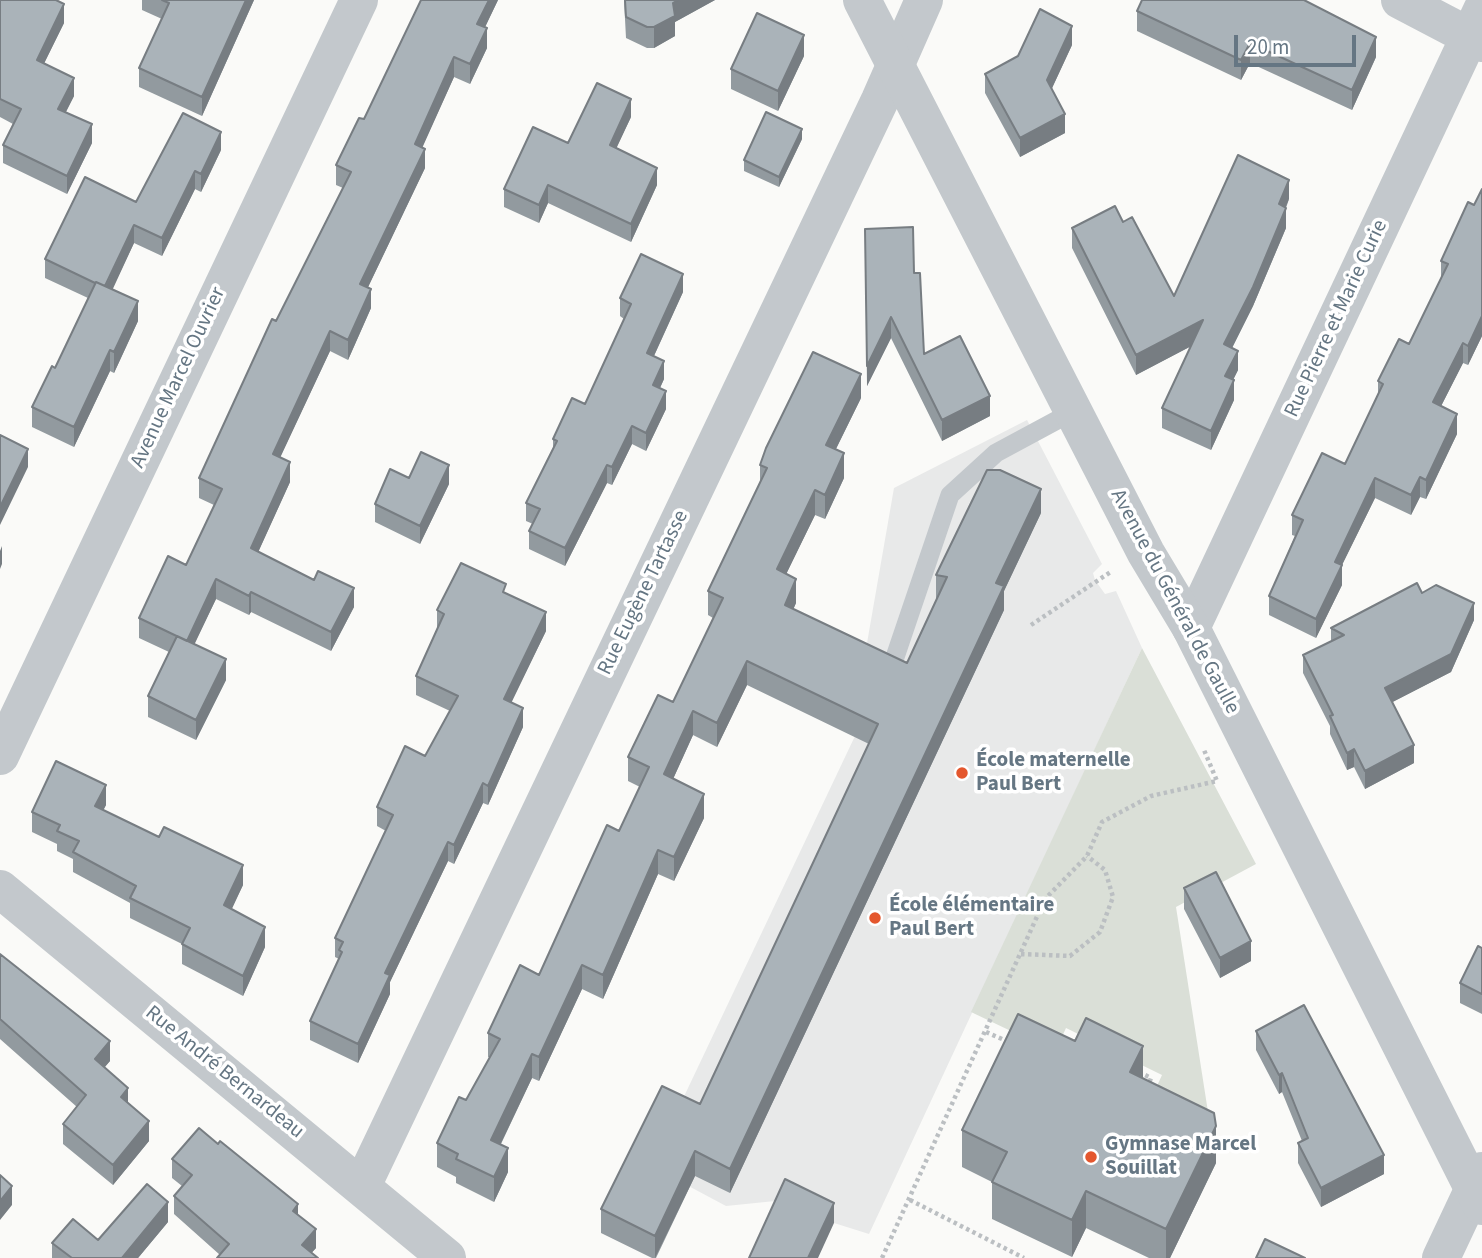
<!DOCTYPE html>
<html>
<head>
<meta charset="utf-8">
<style>
	body { margin:0 }
	#map { position:relative; width:1482px; height:1258px; overflow:hidden; background:#fafaf8; font-family:"Source Sans 3",sans-serif }
	canvas { display:block }
	.scale { position:absolute; left:1234px; top:35px; width:122px; height:32px; box-sizing:border-box; border:4px solid #657683; border-top:0; padding-left:9px; font-size:21px; line-height:24px; white-space:nowrap; color:#657683; -webkit-text-stroke:5px #fff; paint-order:stroke }
</style>
</head>
<body>
<div id="map">
<canvas width="1482" height="1258"></canvas>
<div class="scale">20 m</div>
</div>
<script>
const ctx = document.querySelector('canvas').getContext('2d');
ctx.lineJoin = 'round';
function fillPath(path, color) {
  ctx.fillStyle = color;
  ctx.fill(path, 'evenodd');
}
function stroke(path, color, width, dash) {
  ctx.strokeStyle = color;
  ctx.lineWidth = width;
  ctx.lineCap = dash ? 'butt' : 'round';
  ctx.setLineDash(dash || []);
  ctx.stroke(path);
}
function write(font, color, halo, rows, align = 'center') {
  ctx.font = font + ' "Source Sans 3",sans-serif';
  ctx.lineWidth = 7;
  ctx.setLineDash([]);
  ctx.textBaseline = 'middle';
  ctx.strokeStyle = halo;
  ctx.fillStyle = color;
  for (const [text, x, y, turn = 0] of rows) {
    ctx.save();
    ctx.translate(x, y);
    ctx.rotate((+turn || 0) * Math.PI / 180);
    ctx.textAlign = isNaN(turn) ? turn : align;
    if (halo) ctx.strokeText(text, 0, 0);
    ctx.fillText(text, 0, 0);
    ctx.restore();
  }
}
fillPath(new Path2D(`
	M 1027,420 L 1102,564 L 1093,573 L 1095,580 L 1105,594 L 1116,591 L 1142,648 L 869,1234 L 834,1223 L 785,1200 L 726,1206 L 651,1166 L 883,677 L 863,666 L 894,488 Z`), '#e8e9e9');
fillPath(new Path2D(`
	M 1142,648 L 1256,864 L 1176,907 L 1213,1144 L 1146,1110 L 1162,1075 L 1066,1028 L 1055,1052 L 971,1012 Z`), '#dadfd7');
stroke(new Path2D(`
	M 1031,625 L 1112,571
	M 1021,954 L 1070,956 L 1100,932 L 1113,897 L 1105,870 L 1087,856
	M 986,1032 L 1011,1043
	M 1139,1072 L 1151,1078 L 1148,1086
	M 910,1200 L 1024,1258
	M 882,1258 L 1045,899 L 1087,856 L 1102,822 L 1151,796 L 1217,781 L 1204,750`), '#bbbfc2', 4.5, [3.5, 3.5]);
stroke(new Path2D(`
	M 893,663 L 950,495 L 996,453 L 1074,411`), '#c3c8cc', 19);
stroke(new Path2D(`
	M 1400,0 L 1482,43
	M 1191,628 L 1482,10
	M 0,756 L 359,0
	M 0,889 L 447,1258
	M 362,1186 L 880,100 L 924,0
	M 1441,1258 L 1482,1171`), '#c3c8cc', 38);
stroke(new Path2D(`
	M 862,0 L 1146,553 L 1191,628 L 1482,1206`), '#c3c8cc', 38);
fillPath(new Path2D(`
	M 0,0 L 64,23 L 44,63 L 74,96 L 66,112 L 92,143 L 67,194 L 3,163 L 3,145 L 13,124 L 0,117 Z
	M 142,0 L 254,0 L 202,116 L 139,87 L 139,68 L 162,19 L 142,10 Z
	M 429,0 L 498,0 L 485,27 L 487,48 L 470,84 L 454,77 L 422,147 L 425,168 L 368,287 L 371,308 L 348,360 L 330,351 L 280,457 L 290,482 L 258,552 L 354,607 L 331,651 L 251,612 L 249,615 L 216,599 L 194,644 L 226,680 L 196,740 L 148,717 L 148,696 L 169,652 L 139,638 L 139,618 L 186,565 L 214,505 L 199,498 L 199,478 L 343,188 L 336,185 L 336,165 L 364,119 Z
	M 624,0 L 715,0 L 675,22 L 675,36 L 654,48 L 647,48 L 626,38 Z
	M 1137,11 L 1376,57 L 1352,110 L 1250,63 L 1241,80 L 1137,31 Z
	M 1072,45 L 1052,88 L 1065,133 L 1020,157 L 985,93 L 985,74 Z
	M 804,56 L 778,111 L 731,89 L 731,69 Z
	M 631,117 L 616,148 L 657,185 L 631,242 L 548,203 L 539,223 L 504,207 L 504,189 L 568,143 Z
	M 802,139 L 779,187 L 744,171 L 744,160 Z
	M 221,150 L 201,192 L 195,189 L 162,256 L 134,243 L 112,289 L 138,321 L 114,373 L 110,371 L 74,447 L 32,427 L 32,407 L 55,368 L 88,298 L 45,278 L 45,259 Z
	M 1482,189 L 1482,336 L 1468,365 L 1463,363 L 1441,406 L 1457,434 L 1426,499 L 1420,497 L 1411,515 L 1375,498 L 1342,565 L 1342,585 L 1316,638 L 1269,615 L 1269,596 L 1295,536 L 1292,535 L 1292,515 L 1345,464 L 1378,395 L 1378,381 L 1409,344 L 1441,278 L 1441,261 L 1474,205 Z
	M 1289,199 L 1286,208 L 1286,228 L 1253,306 L 1232,348 L 1238,370 L 1233,380 L 1234,400 L 1211,450 L 1162,428 L 1162,408 L 1191,346 L 1136,375 L 1072,248 L 1072,228 L 1123,222 L 1174,296 Z
	M 865,229 L 914,273 L 924,354 L 990,416 L 942,441 L 891,338 L 867,386 Z
	M 683,292 L 654,356 L 664,379 L 660,388 L 666,409 L 646,451 L 632,444 L 612,485 L 607,483 L 565,566 L 529,549 L 529,531 L 533,524 L 526,521 L 526,503 L 553,448 L 553,439 L 585,404 L 624,319 L 620,316 L 620,298 Z
	M 861,398 L 836,449 L 844,478 L 825,519 L 815,515 L 786,574 L 796,603 L 793,609 L 907,663 L 936,600 L 936,575 L 1041,513 L 1004,591 L 1004,610 L 730,1193 L 695,1176 L 656,1258 L 652,1258 L 601,1233 L 601,1209 L 700,1104 L 869,744 L 747,685 L 717,747 L 693,735 L 673,779 L 704,818 L 674,881 L 658,874 L 603,999 L 582,989 L 539,1081 L 532,1078 L 501,1144 L 508,1172 L 494,1202 L 456,1183 L 456,1177 L 437,1167 L 437,1143 L 466,1100 L 490,1058 L 488,1057 L 488,1033 L 539,975 L 619,831 L 640,787 L 628,781 L 628,757 L 673,702 L 713,618 L 708,615 L 708,591 L 760,484 L 760,465 Z
	M 409,478 L 449,484 L 420,544 L 375,522 L 375,504 Z
	M 1422,593 L 1474,620 L 1451,672 L 1392,702 L 1414,763 L 1365,789 L 1354,767 L 1347,770 L 1330,734 L 1330,726 L 1303,673 L 1303,655 L 1331,641 L 1331,628 Z
	M 506,594 L 546,631 L 511,702 L 523,727 L 488,805 L 483,803 L 454,864 L 448,861 L 390,982 L 390,994 L 358,1063 L 310,1040 L 310,1021 L 339,959 L 335,957 L 335,938 L 386,831 L 377,826 L 377,807 L 425,756 L 450,711 L 416,695 L 416,676 L 437,630 L 437,610 Z
	M 106,805 L 103,810 L 243,885 L 231,909 L 265,947 L 243,996 L 182,964 L 182,944 L 130,918 L 130,903 L 73,872 L 73,859 L 57,851 L 57,844 L 32,832 L 32,812 Z
	M 1184,888 L 1251,961 L 1220,978 L 1184,909 Z
	M 1482,948 L 1482,1014 L 1460,1003 L 1460,983 Z
	M 0,954 L 110,1061 L 104,1067 L 128,1103 L 149,1141 L 113,1185 L 63,1144 L 63,1124 L 77,1107 L 0,1039 Z
	M 1256,1031 L 1384,1174 L 1321,1207 L 1298,1163 L 1298,1143 L 1302,1141 L 1282,1092 L 1279,1094 L 1256,1050 Z
	M 1143,1078 L 1216,1163 L 1170,1258 L 1149,1258 L 1086,1228 L 1072,1257 L 992,1219 L 992,1182 L 962,1167 L 962,1130 Z
	M 172,1159 L 298,1215 L 316,1248 L 311,1253 L 220,1255 L 174,1214 L 174,1196 L 182,1186 L 172,1178 Z
	M 168,1222 L 138,1258 L 52,1258 L 52,1243 L 98,1240 Z`), '#929a9f');
fillPath(new Path2D(`
	M 246,0 L 254,0 L 202,116 L 202,97 Z
	M 489,0 L 498,0 L 477,44 L 477,24 Z
	M 678,0 L 715,0 L 675,22 L 675,36 L 654,48 L 654,27 L 673,3 Z
	M 64,4 L 64,23 L 37,78 L 37,60 Z
	M 1072,26 L 1072,45 L 1047,99 L 1047,80 Z
	M 487,28 L 487,48 L 470,84 L 470,64 Z
	M 804,35 L 804,56 L 778,111 L 778,91 Z
	M 1376,37 L 1376,57 L 1352,110 L 1352,90 Z
	M 1250,43 L 1250,63 L 1241,80 L 1241,60 Z
	M 454,57 L 454,77 L 415,164 L 415,144 Z
	M 74,78 L 74,96 L 58,127 L 58,109 Z
	M 631,99 L 631,117 L 610,162 L 610,145 Z
	M 1065,114 L 1065,133 L 1020,157 L 1020,138 Z
	M 92,124 L 92,143 L 67,194 L 67,176 Z
	M 802,129 L 802,139 L 779,187 L 779,177 Z
	M 221,132 L 221,150 L 201,192 L 201,174 Z
	M 425,149 L 425,168 L 360,304 L 360,284 Z
	M 657,168 L 657,185 L 631,242 L 631,224 Z
	M 195,171 L 195,189 L 162,256 L 162,238 Z
	M 1289,180 L 1289,199 L 1279,223 L 1279,204 Z
	M 548,185 L 548,203 L 539,223 L 539,205 Z
	M 1286,208 L 1286,228 L 1253,306 L 1224,364 L 1224,344 Z
	M 134,225 L 134,243 L 105,306 L 105,288 Z
	M 683,274 L 683,292 L 647,371 L 647,353 Z
	M 371,289 L 371,308 L 348,360 L 348,340 Z
	M 138,301 L 138,321 L 114,373 L 114,352 Z
	M 1482,316 L 1482,336 L 1468,365 L 1468,346 Z
	M 891,317 L 891,338 L 867,386 L 867,366 Z
	M 1203,320 L 1203,340 L 1136,375 L 1136,355 Z
	M 330,331 L 330,351 L 273,473 L 273,454 Z
	M 1463,343 L 1463,363 L 1433,422 L 1433,402 Z
	M 110,350 L 110,371 L 74,447 L 74,427 Z
	M 1238,351 L 1238,370 L 1225,396 L 1225,376 Z
	M 664,361 L 664,379 L 653,403 L 653,385 Z
	M 861,374 L 861,398 L 826,469 L 826,445 Z
	M 1234,380 L 1234,400 L 1211,450 L 1211,431 Z
	M 666,391 L 666,409 L 646,451 L 646,433 Z
	M 990,396 L 990,416 L 942,441 L 942,420 Z
	M 1457,414 L 1457,434 L 1426,499 L 1426,480 Z
	M 632,426 L 632,444 L 612,485 L 612,467 Z
	M 28,449 L 28,467 L 0,525 L 0,507 Z
	M 844,453 L 844,478 L 825,519 L 825,495 Z
	M 290,462 L 290,482 L 251,568 L 251,548 Z
	M 449,465 L 449,484 L 420,544 L 420,526 Z
	M 607,465 L 607,483 L 565,566 L 565,548 Z
	M 1420,477 L 1420,497 L 1411,515 L 1411,495 Z
	M 1375,478 L 1375,498 L 1342,565 L 1342,585 L 1316,638 L 1316,619 L 1335,562 Z
	M 1041,489 L 1041,513 L 1004,591 L 1004,610 L 730,1193 L 730,1169 L 996,583 Z
	M 815,490 L 815,515 L 777,593 L 777,569 Z
	M 2,546 L 2,564 L 0,569 L 0,551 Z
	M 216,579 L 216,599 L 187,660 L 187,641 Z
	M 796,579 L 796,603 L 785,629 L 785,605 Z
	M 354,588 L 354,607 L 331,651 L 331,632 Z
	M 251,592 L 251,612 L 249,615 L 249,596 Z
	M 1474,603 L 1474,620 L 1451,672 L 1385,706 L 1385,688 Z
	M 546,612 L 546,631 L 504,718 L 504,699 Z
	M 226,659 L 226,680 L 196,740 L 196,720 Z
	M 747,661 L 747,685 L 717,747 L 717,723 Z
	M 523,708 L 523,727 L 488,805 L 488,786 Z
	M 693,711 L 693,735 L 664,799 L 664,774 Z
	M 1414,745 L 1414,763 L 1365,789 L 1365,771 Z
	M 1354,749 L 1354,767 L 1347,770 L 1347,753 Z
	M 483,783 L 483,803 L 454,864 L 454,845 Z
	M 106,785 L 106,805 L 95,827 L 95,806 Z
	M 704,794 L 704,818 L 674,881 L 674,857 Z
	M 448,842 L 448,861 L 390,982 L 390,994 L 358,1063 L 358,1044 L 385,973 Z
	M 658,850 L 658,874 L 603,999 L 603,975 Z
	M 243,865 L 243,885 L 224,926 L 224,905 Z
	M 265,927 L 265,947 L 243,996 L 243,976 Z
	M 1251,941 L 1251,961 L 1220,978 L 1220,958 Z
	M 582,965 L 582,989 L 539,1081 L 539,1057 Z
	M 110,1041 L 110,1061 L 95,1079 L 95,1059 Z
	M 1143,1046 L 1143,1083 L 1130,1072 Z
	M 532,1054 L 532,1078 L 491,1164 L 491,1140 Z
	M 1282,1073 L 1282,1092 L 1279,1094 L 1279,1075 Z
	M 128,1088 L 128,1108 L 121,1097 Z
	M 149,1121 L 149,1141 L 113,1185 L 113,1165 Z
	M 1216,1126 L 1216,1163 L 1170,1258 L 1166,1258 L 1166,1229 Z
	M 508,1148 L 508,1172 L 494,1202 L 494,1177 Z
	M 695,1151 L 695,1176 L 655,1258 L 655,1236 Z
	M 1384,1155 L 1384,1174 L 1321,1207 L 1321,1188 Z
	M 12,1186 L 12,1205 L 0,1220 L 0,1201 Z
	M 1086,1191 L 1086,1228 L 1072,1257 L 1072,1220 Z
	M 168,1202 L 168,1222 L 138,1258 L 122,1258 Z
	M 834,1203 L 834,1223 L 818,1258 L 808,1258 Z
	M 298,1204 L 298,1222 L 293,1211 Z
	M 316,1229 L 316,1248 L 307,1258 L 302,1245 Z`), '#777d82');
const building = new Path2D(`
	M 0,0 L 56,0 L 64,4 L 37,60 L 74,78 L 58,109 L 92,124 L 67,176 L 3,145 L 21,109 L 0,99 Z
	M 162,0 L 246,0 L 202,97 L 139,68 L 169,3 Z
	M 421,0 L 489,0 L 477,24 L 487,28 L 470,64 L 454,57 L 415,144 L 425,149 L 360,284 L 371,289 L 348,340 L 330,331 L 273,454 L 290,462 L 251,548 L 314,580 L 318,571 L 354,588 L 331,632 L 251,592 L 249,596 L 216,579 L 187,641 L 139,618 L 168,556 L 186,565 L 222,489 L 199,478 L 272,319 L 276,321 L 351,172 L 336,165 L 359,118 L 364,119 Z
	M 625,0 L 678,0 L 673,3 L 675,16 L 654,27 L 647,27 L 626,17 Z
	M 1142,0 L 1304,0 L 1376,37 L 1352,90 L 1250,43 L 1241,60 L 1137,11 Z
	M 1040,9 L 1072,26 L 1047,80 L 1065,114 L 1020,138 L 985,74 L 1018,56 Z
	M 757,13 L 804,35 L 778,91 L 731,69 Z
	M 597,83 L 631,99 L 610,145 L 657,168 L 631,224 L 548,185 L 539,205 L 504,189 L 533,127 L 568,143 Z
	M 766,112 L 802,129 L 779,177 L 744,160 Z
	M 183,113 L 221,132 L 201,174 L 195,171 L 162,238 L 134,225 L 105,286 L 96,282 L 95,283 L 45,259 L 85,177 L 136,202 Z
	M 1238,155 L 1289,180 L 1279,204 L 1286,208 L 1253,287 L 1224,344 L 1238,351 L 1225,376 L 1234,380 L 1211,431 L 1162,408 L 1203,320 L 1136,355 L 1072,228 L 1115,206 L 1123,222 L 1132,217 L 1174,296 Z
	M 1482,189 L 1482,316 L 1468,346 L 1463,343 L 1433,402 L 1457,414 L 1426,480 L 1420,477 L 1411,495 L 1375,478 L 1335,562 L 1342,565 L 1316,619 L 1269,596 L 1303,520 L 1292,515 L 1322,453 L 1345,464 L 1383,384 L 1378,381 L 1399,339 L 1409,344 L 1448,264 L 1441,261 L 1468,202 L 1474,205 Z
	M 913,227 L 914,273 L 920,273 L 924,354 L 960,336 L 990,396 L 942,420 L 891,317 L 867,366 L 865,229 Z
	M 641,254 L 683,274 L 647,353 L 664,361 L 653,385 L 666,391 L 646,433 L 632,426 L 612,467 L 607,465 L 565,548 L 529,531 L 540,509 L 526,503 L 557,441 L 553,439 L 572,398 L 585,404 L 631,304 L 620,298 Z
	M 96,282 L 138,301 L 114,352 L 110,350 L 74,427 L 32,407 L 52,366 L 55,368 Z
	M 813,352 L 861,374 L 826,445 L 844,453 L 825,495 L 815,490 L 777,569 L 796,579 L 785,605 L 907,663 L 947,577 L 936,575 L 987,470 L 1000,470 L 1041,489 L 996,583 L 1004,586 L 730,1169 L 695,1151 L 655,1236 L 601,1209 L 662,1086 L 700,1104 L 878,724 L 747,661 L 717,723 L 693,711 L 664,774 L 704,794 L 674,857 L 658,850 L 603,975 L 582,965 L 539,1057 L 532,1054 L 491,1140 L 508,1148 L 494,1177 L 456,1159 L 458,1154 L 437,1143 L 459,1097 L 466,1100 L 500,1039 L 488,1033 L 520,965 L 539,975 L 607,825 L 619,831 L 649,767 L 628,757 L 658,695 L 673,702 L 723,598 L 708,591 L 767,468 L 760,465 L 766,448 Z
	M 0,435 L 28,449 L 0,507 Z
	M 421,452 L 449,465 L 420,526 L 375,504 L 390,469 L 409,478 Z
	M 461,563 L 506,584 L 503,592 L 546,612 L 504,699 L 523,708 L 488,786 L 483,783 L 454,845 L 448,842 L 385,973 L 390,975 L 358,1044 L 310,1021 L 342,952 L 339,950 L 343,942 L 335,938 L 393,815 L 377,807 L 405,746 L 425,756 L 458,696 L 416,676 L 444,614 L 437,610 Z
	M 1417,583 L 1422,593 L 1436,585 L 1474,603 L 1451,654 L 1385,688 L 1414,745 L 1365,771 L 1354,749 L 1347,753 L 1330,716 L 1333,715 L 1303,655 L 1344,635 L 1331,628 Z
	M 177,636 L 226,659 L 196,720 L 148,696 Z
	M 56,761 L 106,785 L 95,806 L 159,837 L 164,827 L 243,865 L 224,905 L 265,927 L 243,976 L 182,944 L 190,928 L 130,898 L 136,886 L 73,852 L 79,841 L 57,831 L 60,825 L 32,812 Z
	M 1216,872 L 1251,941 L 1220,958 L 1184,888 Z
	M 1478,946 L 1482,948 L 1482,994 L 1460,983 Z
	M 0,954 L 110,1041 L 95,1059 L 128,1088 L 121,1097 L 149,1121 L 113,1165 L 63,1124 L 86,1095 L 0,1019 Z
	M 1304,1005 L 1384,1155 L 1321,1188 L 1298,1143 L 1308,1138 L 1282,1073 L 1279,1075 L 1256,1031 Z
	M 1018,1014 L 1075,1041 L 1086,1018 L 1143,1046 L 1130,1072 L 1214,1113 L 1216,1126 L 1166,1229 L 1086,1191 L 1072,1220 L 992,1182 L 1007,1152 L 962,1130 Z
	M 199,1128 L 218,1144 L 220,1141 L 298,1204 L 293,1211 L 316,1229 L 302,1245 L 318,1258 L 217,1258 L 229,1244 L 174,1196 L 192,1175 L 172,1159 Z
	M 0,1175 L 12,1186 L 0,1201 Z
	M 785,1179 L 834,1203 L 808,1258 L 749,1258 Z
	M 147,1184 L 168,1202 L 122,1258 L 72,1258 L 52,1243 L 73,1219 L 98,1240 Z
	M 1265,1239 L 1305,1258 L 1256,1258 Z`);
fillPath(building, '#aab3b9');
stroke(building, '#777d82', 2);
for (const [x, y, r, color] of [
	[962,773,7,"#e4572e"],
	[875,918,7,"#e4572e"],
	[1091,1157,7,"#e4572e"]
]) {
  const dot = new Path2D();
  dot.arc(x, y, r, 0, 2 * Math.PI);
  ctx.fillStyle = color;
  ctx.fill(dot);
  stroke(dot, '#fff', 2.5);
}
write('21px', '#657683', '#fff', [
	["Rue Pierre et Marie Curie",1337,319,-65],
	["Avenue Marcel Ouvrier",179,378,-65],
	["Rue Eugène Tartasse",644,593,-64],
	["Avenue du Général de Gaulle",1174,602,62],
	["Rue André Bernardeau",224,1073,39]
]);
write('bold 21px', '#657683', '#fff', [
	["École maternelle",976,761],
	["Paul Bert",976,785],
	["École élémentaire",889,906],
	["Paul Bert",889,930],
	["Gymnase Marcel",1105,1145],
	["Souillat",1105,1169]
], 'left');
</script>
</body>
</html>
